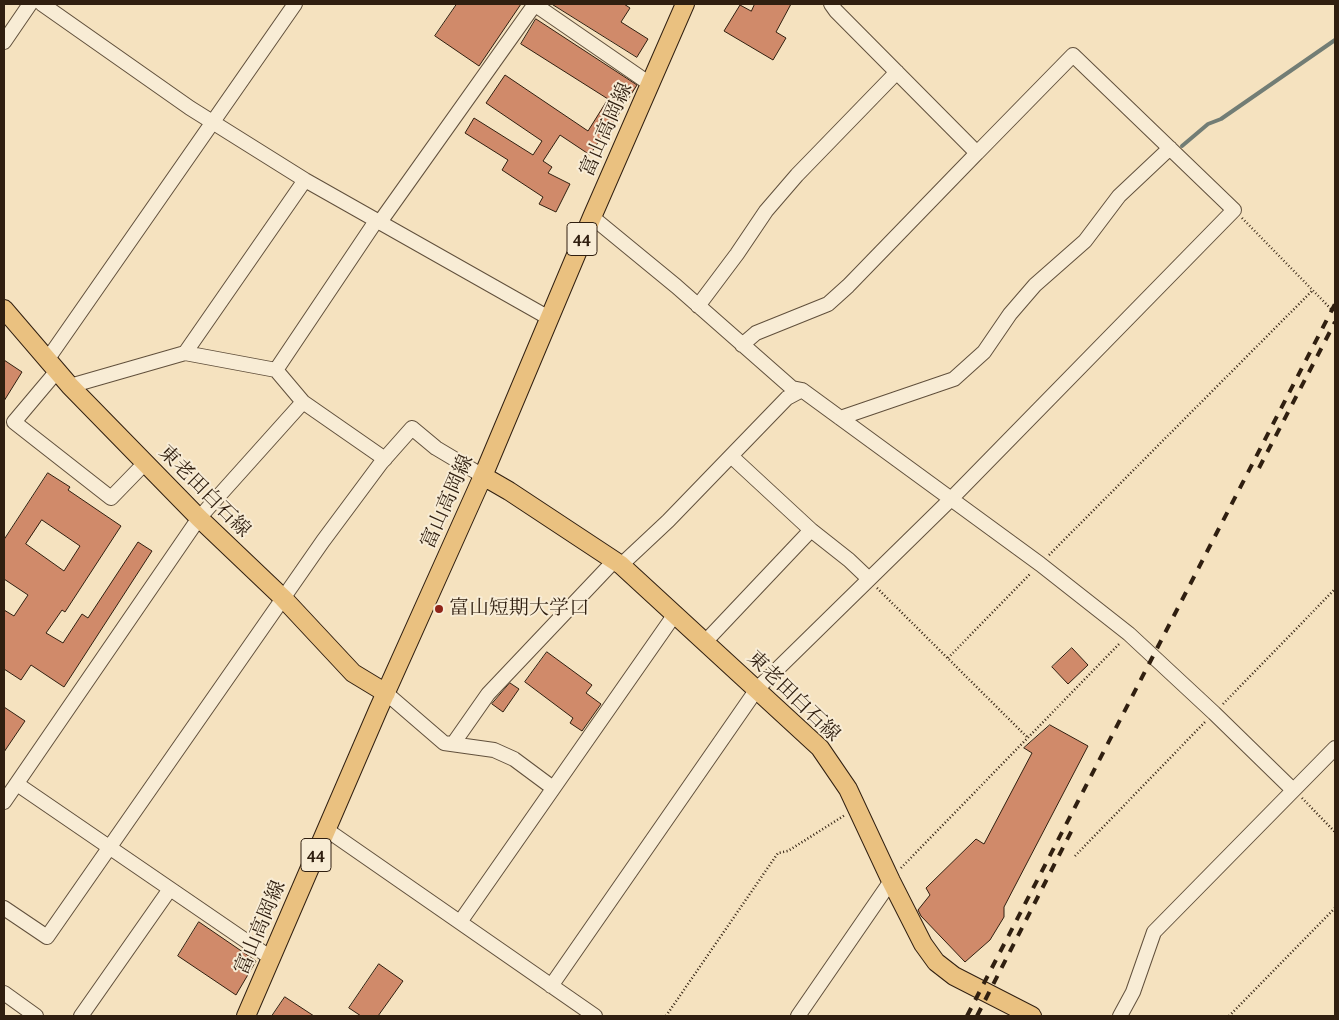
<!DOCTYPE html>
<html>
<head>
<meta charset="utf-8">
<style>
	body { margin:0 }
	#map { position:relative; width:1339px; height:1020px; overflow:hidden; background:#f5e2bf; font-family:Alegreya,serif }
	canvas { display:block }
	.frame { position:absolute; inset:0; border:5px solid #301f10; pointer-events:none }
</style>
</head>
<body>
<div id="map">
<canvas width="1339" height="1020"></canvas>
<div class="frame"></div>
</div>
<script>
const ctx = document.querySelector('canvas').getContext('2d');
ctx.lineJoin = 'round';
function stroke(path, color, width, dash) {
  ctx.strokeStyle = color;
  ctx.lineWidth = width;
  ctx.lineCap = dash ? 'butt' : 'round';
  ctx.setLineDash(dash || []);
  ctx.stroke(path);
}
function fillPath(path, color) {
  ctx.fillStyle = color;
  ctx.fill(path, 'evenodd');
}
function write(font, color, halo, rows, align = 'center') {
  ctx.font = font + ' Alegreya,"Noto Serif JP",serif';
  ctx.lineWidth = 4;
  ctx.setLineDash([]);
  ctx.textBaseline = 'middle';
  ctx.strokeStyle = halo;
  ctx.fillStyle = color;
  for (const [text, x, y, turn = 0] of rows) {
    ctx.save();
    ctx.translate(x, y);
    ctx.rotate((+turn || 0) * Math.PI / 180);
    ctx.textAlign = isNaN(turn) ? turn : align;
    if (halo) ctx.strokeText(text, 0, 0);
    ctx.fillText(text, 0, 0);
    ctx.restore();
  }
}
stroke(new Path2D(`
	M 1182,146 L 1208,124 L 1221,119 L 1335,40`), '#727d75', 4);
const building = new Path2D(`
	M 457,4 L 521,4 L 479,66 L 435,36 Z
	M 552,4 L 624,4 L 630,8 L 621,22 L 648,39 L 637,57 Z
	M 755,4 L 791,4 L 776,32 L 786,38 L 773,60 L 724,31 L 740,5 L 751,11 Z
	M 536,19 L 637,85 L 606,134 L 604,133 L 590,155 L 560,135 L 543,161 L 552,167 L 548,173 L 570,184 L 556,212 L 539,204 L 543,197 L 502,170 L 508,160 L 465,133 L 474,118 L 533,155 L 542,141 L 486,103 L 505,75 L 588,131 L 608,99 L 521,44 Z
	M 4,360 L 22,372 L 4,401 Z
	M 48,473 L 70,487 L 68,490 L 121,526 L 65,612 L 62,610 L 46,633 L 63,643 L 82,614 L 88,618 L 138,542 L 152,551 L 64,687 L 31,665 L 21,680 L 4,669 L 4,610 L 14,616 L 28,595 L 4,579 L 4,540 ZM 42,520 L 80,546 L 64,571 L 26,544 Z
	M 1072,648 L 1088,665 L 1068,684 L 1052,667 Z
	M 547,652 L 592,685 L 586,693 L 601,704 L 582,731 L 570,723 L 573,718 L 525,682 Z
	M 510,683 L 519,689 L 503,712 L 492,704 Z
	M 4,707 L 25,721 L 4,752 Z
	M 1050,725 L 1088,746 L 1004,907 L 1004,917 L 990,940 L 965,962 L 921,916 L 918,910 L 930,895 L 926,888 L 976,839 L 984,844 L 1032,753 L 1024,748 Z
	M 199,922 L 256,961 L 236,995 L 178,956 Z
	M 379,964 L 403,981 L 378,1016 L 361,1016 L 349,1008 Z
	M 285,997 L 314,1016 L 272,1016 Z`);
fillPath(building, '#d08a6a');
stroke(building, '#301f10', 1);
const minor = new Path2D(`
	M 42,4 L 190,108 L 305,180 L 549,318
	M 534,4 L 650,84
	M 4,42 L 30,4
	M 592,217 L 676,286 L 792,388 L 802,390 L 1040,564 L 1129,634 L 1214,713 L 1293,790
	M 380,222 L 535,4
	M 698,306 L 737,254 L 766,211 L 797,175 L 897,72
	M 742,345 L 756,333 L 828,304 L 848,286 L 977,153
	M 185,353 L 305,180
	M 47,360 L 295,4
	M 276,370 L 303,402 L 385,459
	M 57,371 L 14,422 L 111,498 L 145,463
	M 70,386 L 185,353 L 276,370 L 376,221
	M 840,418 L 954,379 L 984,352 L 1010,314 L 1035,285 L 1085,241 L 1119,196 L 1170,148
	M 731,456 L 811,530
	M 621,565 L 668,521 L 787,398 L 802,390
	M 705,642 L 811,530 L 849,560 L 869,579
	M 386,693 L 444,743 L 494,750 L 514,759 L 553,788
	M 453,744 L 488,694 L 615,560
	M 17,784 L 271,958
	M 4,802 L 199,518 L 303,402
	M 327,830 L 595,1016
	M 4,908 L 47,937 L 323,541 L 381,463 L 412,428 L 436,448 L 483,476
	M 460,922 L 675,614
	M 551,986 L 757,689 L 950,500 L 1234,210 L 1073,55 L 977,153 L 836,11 L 831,4
	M 4,993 L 36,1016
	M 81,1016 L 170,889
	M 798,1016 L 891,881
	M 1120,1016 L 1133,992 L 1154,932 L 1335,748`);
const major = new Path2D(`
	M 4,309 L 70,386 L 199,518 L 283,598 L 353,673 L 386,693
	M 483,476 L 509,491 L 621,565 L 820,748 L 848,789 L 891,881 L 923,944 L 936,962 L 954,976 L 1032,1016
	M 246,1016 L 378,710 L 483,476 L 592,217 L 685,4`);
stroke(minor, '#61503c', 16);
stroke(major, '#301f10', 20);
stroke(new Path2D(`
	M 1242,218 L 1335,313
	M 1049,555 L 1313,290
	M 877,588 L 1027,737
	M 948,658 L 1031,573
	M 1223,704 L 1335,589
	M 1302,798 L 1335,832
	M 1075,856 L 1205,722
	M 901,868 L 1120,643
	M 666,1016 L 778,853 L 788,851 L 845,815
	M 1229,1016 L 1335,908`), '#301f10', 2.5, [1, 2.5]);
stroke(minor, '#f8ecd5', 14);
stroke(major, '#eac180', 18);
stroke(new Path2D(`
	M 1259,468 L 1335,322
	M 967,1016 L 1335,304
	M 977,1016 L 1073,828`), '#301f10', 4, [9, 9]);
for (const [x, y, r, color] of [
	[439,609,5,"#8f2418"]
]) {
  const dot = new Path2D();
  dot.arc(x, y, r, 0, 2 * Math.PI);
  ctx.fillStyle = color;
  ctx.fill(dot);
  stroke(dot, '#f8ecd5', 2);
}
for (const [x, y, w] of [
	[582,239,30],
	[316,855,30]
]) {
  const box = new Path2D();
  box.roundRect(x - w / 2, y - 16.5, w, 33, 4);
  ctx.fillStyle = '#f8ecd5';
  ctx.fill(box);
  stroke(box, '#301f10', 1);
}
write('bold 19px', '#301f10', null, [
	["44",582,239],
	["44",316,855]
]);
write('20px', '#301f10', '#f8ecd5', [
	["富山高岡線",607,130,-66],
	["東老田白石線",204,492,45],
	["富山高岡線",448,502,-66],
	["東老田白石線",793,697,44],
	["富山高岡線",261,928,-67]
]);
write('20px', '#301f10', '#f8ecd5', [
	["富山短期大学口",449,609]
], 'left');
</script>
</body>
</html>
